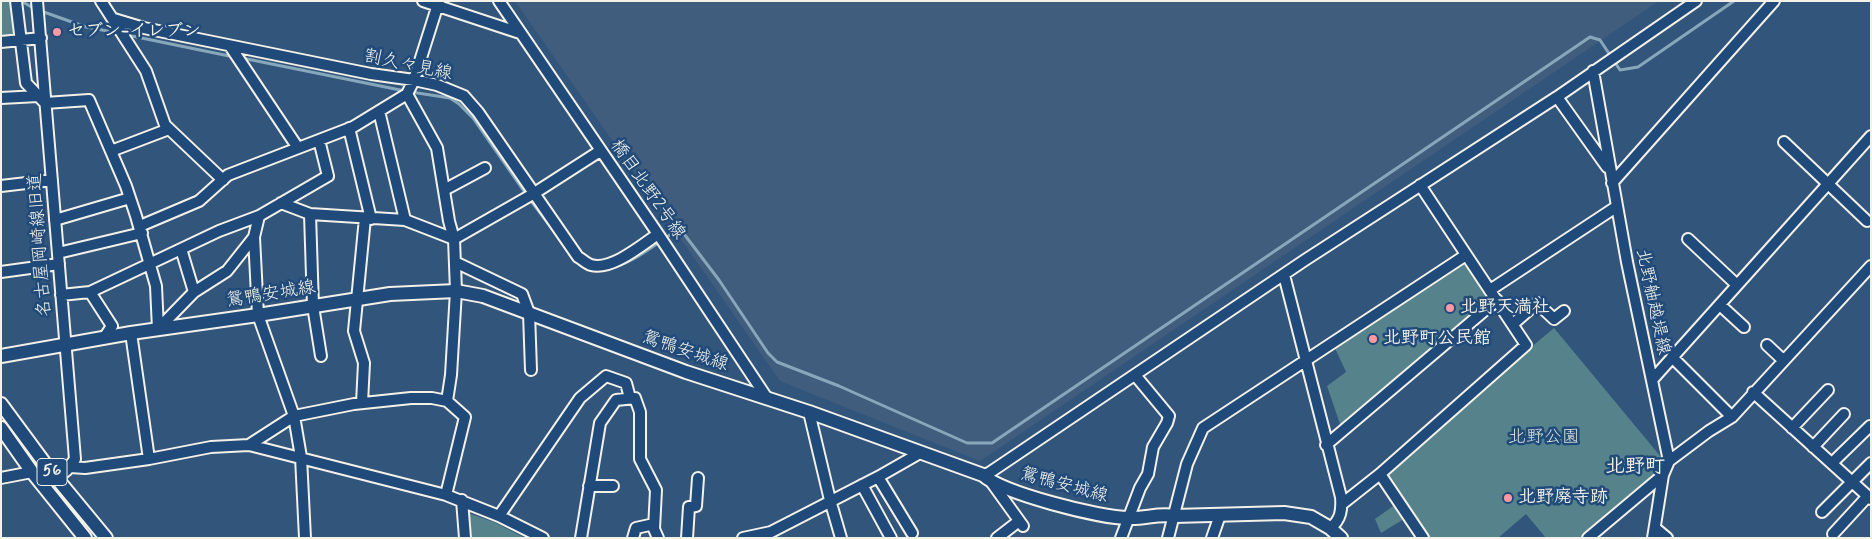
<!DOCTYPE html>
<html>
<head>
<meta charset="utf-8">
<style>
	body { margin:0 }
	#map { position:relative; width:1872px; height:539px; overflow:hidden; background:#32557c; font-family:Mynerve,sans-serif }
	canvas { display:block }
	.frame { position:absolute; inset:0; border:2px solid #f4f1e8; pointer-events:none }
</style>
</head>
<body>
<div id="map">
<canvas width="1872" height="539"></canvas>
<div class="frame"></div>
</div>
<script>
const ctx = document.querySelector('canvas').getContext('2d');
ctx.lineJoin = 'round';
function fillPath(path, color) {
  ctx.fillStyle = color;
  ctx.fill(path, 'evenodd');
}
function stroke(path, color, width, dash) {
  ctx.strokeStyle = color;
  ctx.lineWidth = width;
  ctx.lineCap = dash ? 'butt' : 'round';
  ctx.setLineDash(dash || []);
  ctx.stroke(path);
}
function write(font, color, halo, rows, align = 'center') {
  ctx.font = font + ' Mynerve,"Klee One",sans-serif';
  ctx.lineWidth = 5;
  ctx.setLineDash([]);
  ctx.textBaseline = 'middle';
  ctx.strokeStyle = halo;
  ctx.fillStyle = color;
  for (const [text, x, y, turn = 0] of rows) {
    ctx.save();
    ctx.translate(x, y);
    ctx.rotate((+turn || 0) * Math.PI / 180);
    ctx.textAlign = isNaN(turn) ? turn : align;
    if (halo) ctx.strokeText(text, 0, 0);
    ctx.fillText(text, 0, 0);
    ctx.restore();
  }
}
fillPath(new Path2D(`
	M 515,1 L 1659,1 L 980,461 L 780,381 Z`), '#405d7d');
fillPath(new Path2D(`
	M 1,1 L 12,1 L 15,36 L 1,37 Z
	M 1465,259 L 1493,299 L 1341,427 L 1327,386 L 1346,372 L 1334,346 Z
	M 1554,328 L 1661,457 L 1664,465 L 1659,474 L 1583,538 L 1546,538 L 1526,514 L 1498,538 L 1427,538 L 1383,471 Z
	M 1396,504 L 1404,519 L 1381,533 L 1375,519 Z
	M 462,511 L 494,522 L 525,538 L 465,538 Z`), '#55828b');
stroke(new Path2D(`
	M 21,1 L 35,9
	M 41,11 L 86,27 L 118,33
	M 127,35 L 234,57
	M 242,58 L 405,91
	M 411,92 L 450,98 L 459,104 L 473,118 L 528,197 L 563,243
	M 580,263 C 586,269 595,272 604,270
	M 610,268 C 634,263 655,244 676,231 L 681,230 L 719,280 L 768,353 L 777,362 L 839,386 L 967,443 L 992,443 L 1590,37 L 1600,40 L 1620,70 L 1638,67 L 1734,1`), '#87a7ba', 3);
const minor = new Path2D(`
	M 16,1 L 26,83 L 45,103 L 89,100 L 126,186 L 136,216 L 156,286 L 158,329
	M 37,1 L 75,459 L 67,470 L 57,478
	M 101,1 L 146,71 L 165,125 L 223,180
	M 423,1 L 520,33
	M 499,1 L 658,234 L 767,398
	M 114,19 L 144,28 L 371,74 L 414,80 L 437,85 L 464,96 L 478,112 L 578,257 C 582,259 587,264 591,265 C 611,271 642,245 658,234
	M 1,42 L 41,38
	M 230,46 L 298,148
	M 1593,71 L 1627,262 L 1669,461 L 1663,475 L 1653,538
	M 1557,97 L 1607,167
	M 1,98 L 38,96
	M 379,111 L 405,220
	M 349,128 L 371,219
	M 1784,142 L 1867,221
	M 111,151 L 169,129
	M 1612,183 L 1774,1
	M 1,186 L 52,180
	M 444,190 L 485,168
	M 281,203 L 310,214 L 405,220 L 454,239
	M 310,214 L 313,306 L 321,356
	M 55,220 L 130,198
	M 140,226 L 199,201 L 228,175 L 353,127 L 407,94 L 414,80 L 439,1
	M 454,239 L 533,194 L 600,151
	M 1688,239 L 1737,285
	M 58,253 L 142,233
	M 455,262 L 522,294 L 529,313 L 531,370
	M 1,272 L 59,264
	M 1284,275 L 1341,497 C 1342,510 1341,520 1330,528
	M 1490,290 L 1616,207
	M 90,292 L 112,326 L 104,338
	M 194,292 L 181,249 L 219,231 L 259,216
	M 61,295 L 90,292 L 181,249
	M 1720,305 L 1744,327
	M 1513,324 L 1537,303 L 1554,319 L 1564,311
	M 158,329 L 194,292 L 227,271 L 254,237
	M 131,333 L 149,459
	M 1767,345 L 1783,360
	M 1672,357 L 1732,417
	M 1652,380 L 1871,136
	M 1753,392 L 1871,499
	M 362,403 L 364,363 L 354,331 L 365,218
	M 809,412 L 830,500 L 841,538
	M 1792,428 L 1828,390
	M 249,445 L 294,416 L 354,404 L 411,398 L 432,398 L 447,401 L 451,375 L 456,291 L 454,239 L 449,221 L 437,148 L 407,94
	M 1326,445 L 1497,300
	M 1813,447 L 1844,414
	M 1669,461 L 1709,431 L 1732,417 L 1871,266
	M 1832,463 L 1870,426
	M 70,467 L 85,468 L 149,459 L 211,447 L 249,445 L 446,495 L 499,516 L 543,538
	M 1380,474 L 1423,538
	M 983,475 L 989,473 L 1305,260 L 1557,97 L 1696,1
	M 878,477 L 912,533
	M 1,478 L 32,472
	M 992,483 L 1023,526
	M 862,485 L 891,538
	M 589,486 L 613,486
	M 446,495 L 465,417 L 447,401
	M 462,500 L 465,538
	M 1342,504 L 1380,474 L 1526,345 L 1420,185
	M 1822,512 L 1871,463
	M 499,516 L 580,398 L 606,376 L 626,383 L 630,398
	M 1655,528 L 1667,538
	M 1833,534 L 1868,496
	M 305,538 L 301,457 L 294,416 L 258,315 L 254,237 L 259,216 L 328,176 L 319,140
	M 581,538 L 600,423 L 616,400 L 635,398 L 640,412 L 640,459 L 656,490 L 654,529 L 658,538
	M 633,538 L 636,528 L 654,524
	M 687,538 L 689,507 L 696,506 L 698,478
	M 743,538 L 771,532 L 878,477 L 920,453
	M 997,538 L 1019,521
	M 1121,538 L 1140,488 L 1148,474 L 1153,447 L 1167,423 L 1169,416 L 1135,375
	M 1168,538 L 1187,464 L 1203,428 L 1466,255
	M 1212,538 L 1220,515
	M 1588,538 L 1663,475`);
const major = new Path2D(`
	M 1,356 L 131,333 L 258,315 L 390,294 L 456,291 L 483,296 L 686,372 L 809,412 L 983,475 C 1002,493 1100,518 1129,518 C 1144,519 1159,513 1174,516 L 1284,513 L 1311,517 L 1330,528 L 1341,538
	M 1,404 L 49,469 L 106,538
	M 1,428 L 32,472 L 85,538`);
stroke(minor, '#f4f1e8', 14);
stroke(major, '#f4f1e8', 16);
stroke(minor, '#1f4a7a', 10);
stroke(major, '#1f4a7a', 12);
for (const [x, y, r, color] of [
	[57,32,5,"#ff9aa2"],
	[1450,308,5,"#ff9aa2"],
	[1373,339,5,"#ff9aa2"],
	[1508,498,5,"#ff9aa2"]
]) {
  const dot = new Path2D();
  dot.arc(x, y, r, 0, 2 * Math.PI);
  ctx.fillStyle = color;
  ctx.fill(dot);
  stroke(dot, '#1f4a7a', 2);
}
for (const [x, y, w] of [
	[52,472,30]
]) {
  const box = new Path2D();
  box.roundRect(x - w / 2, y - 13.5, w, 27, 4);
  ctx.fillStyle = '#1f4a7a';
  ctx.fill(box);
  stroke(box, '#f4f1e8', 1);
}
write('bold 16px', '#f4f1e8', null, [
	["56",52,472]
]);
write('bold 18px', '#f4f1e8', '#1f4a7a', [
	["セブン-イレブン",67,32],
	["北野天満社",1460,308],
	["北野町公民館",1383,339],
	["北野廃寺跡",1518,498]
], 'left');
write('18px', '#f4f1e8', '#1f4a7a', [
	["割久々見線",408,66,12],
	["橋目北野2号線",647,190,55],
	["名古屋岡崎線旧道",41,245,-94],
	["鴛鴨安城線",271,295,-9],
	["北野舳越堤線",1652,302,78],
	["鴛鴨安城線",685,352,19],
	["鴛鴨安城線",1064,486,15]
]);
write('18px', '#dce0da', '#1f4a7a', [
	["北野公園",1544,438]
]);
write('bold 20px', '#f4f1e8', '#1f4a7a', [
	["北野町",1635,468]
]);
</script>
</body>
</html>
